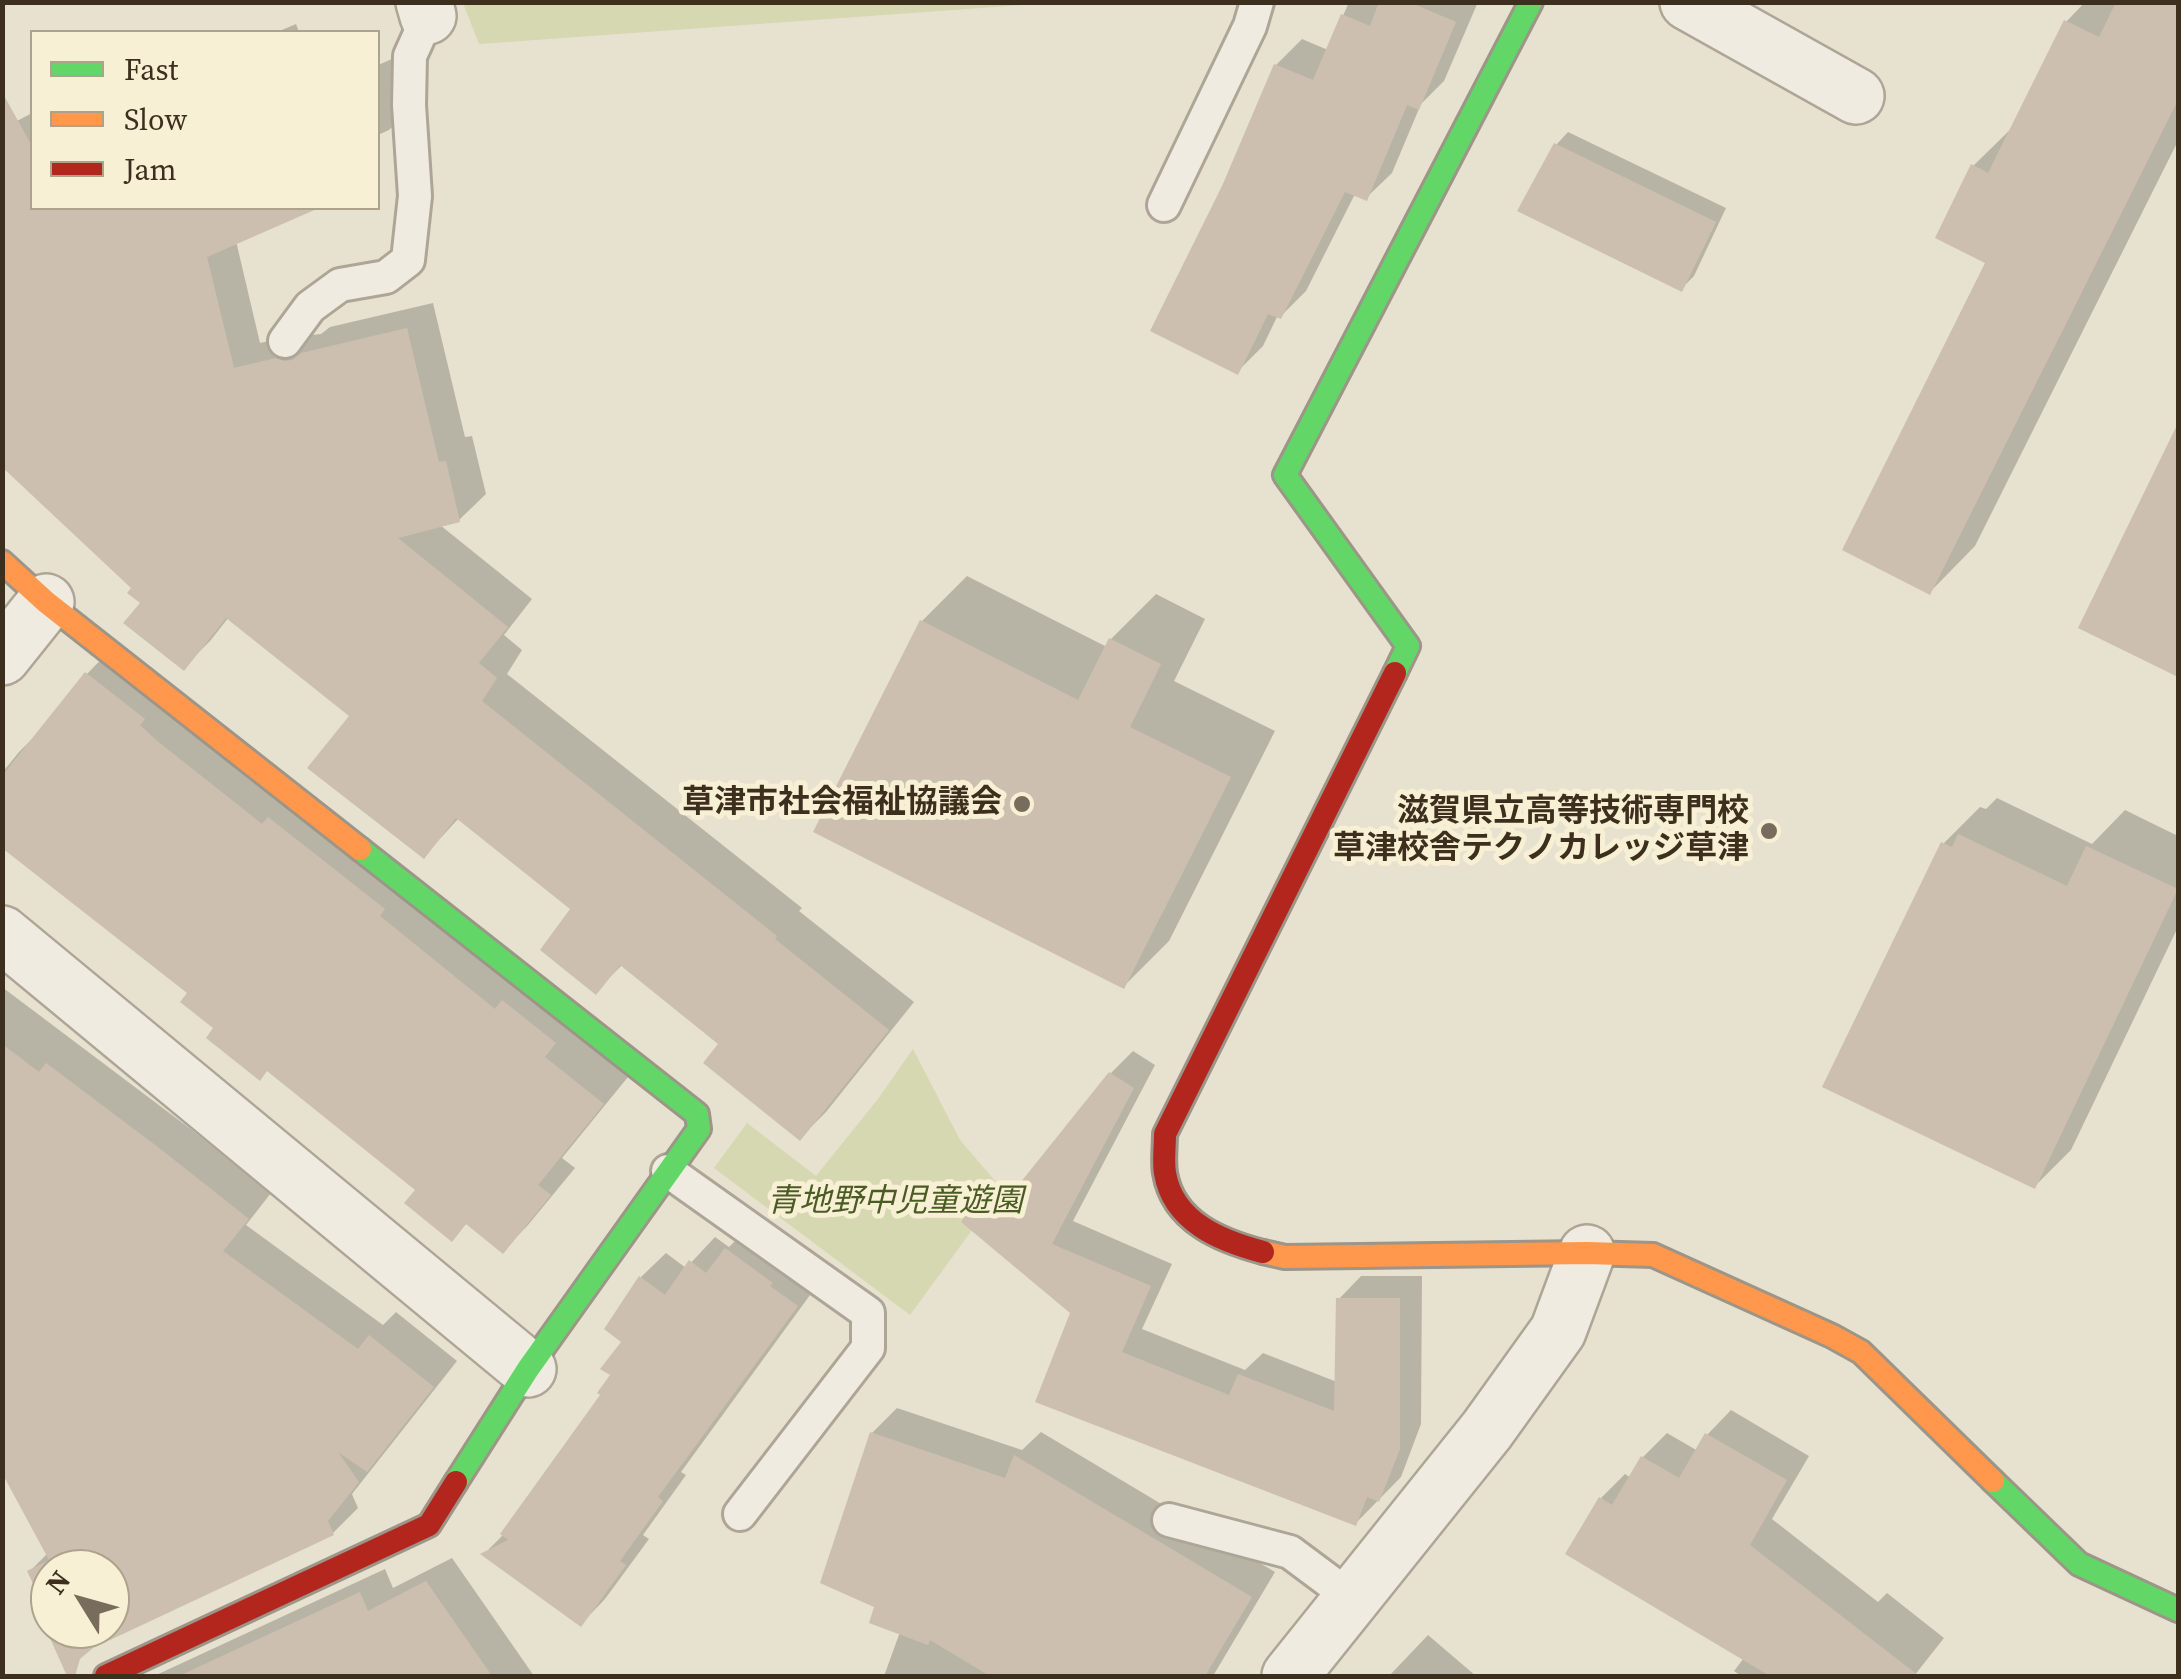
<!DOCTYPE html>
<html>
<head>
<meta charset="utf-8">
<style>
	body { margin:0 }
	#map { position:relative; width:2181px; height:1679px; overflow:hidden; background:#e7e1cf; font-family:"Source Serif 4",serif }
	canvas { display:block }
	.frame { position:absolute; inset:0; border:5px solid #3d2f1e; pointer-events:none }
	.legend { position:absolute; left:30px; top:30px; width:350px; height:180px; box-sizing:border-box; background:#f8f0d5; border:2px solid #ada38c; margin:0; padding:12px 18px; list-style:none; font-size:30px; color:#3d2f1e }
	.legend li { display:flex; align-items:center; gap:20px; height:50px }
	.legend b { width:50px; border:2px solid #ada38c }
	.north { position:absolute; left:30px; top:1549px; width:100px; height:100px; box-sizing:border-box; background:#f8f0d5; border:2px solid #ada38c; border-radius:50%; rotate:307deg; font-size:28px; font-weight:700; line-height:40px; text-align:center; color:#3d2f1e }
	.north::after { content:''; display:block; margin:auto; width:35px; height:45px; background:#786d5c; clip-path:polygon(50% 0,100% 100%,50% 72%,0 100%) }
</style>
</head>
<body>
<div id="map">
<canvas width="2181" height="1679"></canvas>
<div class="frame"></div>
<ul class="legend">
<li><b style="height:12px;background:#63d668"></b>Fast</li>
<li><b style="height:12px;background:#ff974d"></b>Slow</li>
<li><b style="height:12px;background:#b3261e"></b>Jam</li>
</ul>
<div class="north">N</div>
</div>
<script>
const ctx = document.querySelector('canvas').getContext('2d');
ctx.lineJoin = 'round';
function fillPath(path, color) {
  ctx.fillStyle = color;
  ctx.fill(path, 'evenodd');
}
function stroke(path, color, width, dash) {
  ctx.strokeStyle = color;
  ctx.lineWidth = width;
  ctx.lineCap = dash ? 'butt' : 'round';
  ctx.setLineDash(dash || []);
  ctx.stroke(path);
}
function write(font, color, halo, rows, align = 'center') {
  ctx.font = font + ' "Source Serif 4","Noto Sans JP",serif';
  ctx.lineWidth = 10;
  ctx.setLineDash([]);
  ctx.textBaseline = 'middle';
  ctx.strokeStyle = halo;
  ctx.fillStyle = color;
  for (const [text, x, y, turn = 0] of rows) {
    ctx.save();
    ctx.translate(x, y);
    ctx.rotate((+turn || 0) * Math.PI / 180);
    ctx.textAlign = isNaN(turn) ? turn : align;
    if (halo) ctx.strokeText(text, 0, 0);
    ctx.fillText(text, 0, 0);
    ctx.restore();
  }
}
fillPath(new Path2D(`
	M 463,3 L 1051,3 L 479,44 Z
	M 913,1049 L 960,1140 L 1002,1189 L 910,1315 L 714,1168 L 747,1123 L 816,1176 L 878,1099 Z`), '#d5d8b1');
fillPath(new Path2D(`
	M 1349,2 L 1478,2 L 1444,81 L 1421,104 L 1392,173 L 1366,198 L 1355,194 L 1306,291 L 1281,316 L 1278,315 L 1263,346 L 1237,372 L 1224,187 L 1276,65 L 1302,39 L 1328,50 Z
	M 2085,2 L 2178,2 L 2178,141 L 1975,546 L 1930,592 L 1989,262 L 1973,166 L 2016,124 L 2066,22 Z
	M 296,24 L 299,32 L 277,32 Z
	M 415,49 L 416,103 L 389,130 L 378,135 L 378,65 Z
	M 32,113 L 32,208 L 312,208 L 236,241 L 260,343 L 304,333 L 312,335 L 321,334 L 330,327 L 433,303 L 465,437 L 472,436 L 486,494 L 459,520 L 440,525 L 532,599 L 504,635 L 522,650 L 507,674 L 802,908 L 799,911 L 914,1002 L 826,1112 L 800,1138 L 721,1044 L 622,965 L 596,991 L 574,909 L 459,818 L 424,856 L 353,715 L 229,617 L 210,641 L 184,667 L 134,588 L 2,129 Z
	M 1568,132 L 1726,208 L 1694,276 L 1681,289 L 1556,145 Z
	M 2178,429 L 2178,674 L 2082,627 Z
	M 967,576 L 1107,647 L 1111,639 L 1156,594 L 1205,619 L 1174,681 L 1275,731 L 1169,941 L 1124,986 L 922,621 Z
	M 112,648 L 628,1077 L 562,1158 L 575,1168 L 528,1225 L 503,1251 L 468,1222 L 452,1239 L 419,1190 L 217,1028 L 190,992 L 2,844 L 2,773 L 19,752 L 46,725 L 87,674 Z
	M 1997,798 L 2092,844 L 2125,810 L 2178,836 L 2178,927 L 2071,1150 L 2035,1186 L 1943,844 L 1980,807 L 1986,809 Z
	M 2,987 L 188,1127 L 271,1193 L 246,1225 L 383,1325 L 396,1312 L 457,1361 L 352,1494 L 358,1508 L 333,1533 L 92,1645 L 67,1629 L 110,1629 L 110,1569 L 50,1569 L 50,1615 L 30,1571 L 48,1553 L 2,1467 Z
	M 1133,1051 L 1155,1065 L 1073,1221 L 1172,1264 L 1142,1329 L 1245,1370 L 1263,1353 L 1337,1382 L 1339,1299 L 1361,1276 L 1422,1276 L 1421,1424 L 1401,1477 L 1355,1524 L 1038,1401 L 1073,1312 L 972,1209 L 995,1187 L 1014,1195 L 1111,1073 Z
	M 751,1225 L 821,1280 L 681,1472 L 686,1475 L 643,1535 L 649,1539 L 605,1599 L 581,1624 L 484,1554 L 502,1536 L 604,1394 L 614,1375 L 625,1341 L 607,1329 L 641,1277 L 666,1253 L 686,1268 L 715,1237 L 729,1247 Z
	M 897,1408 L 1022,1450 L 1041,1432 L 1275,1572 L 1213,1676 L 884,1676 L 900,1632 L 877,1605 L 872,1433 Z
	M 1731,1410 L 1809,1456 L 1772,1519 L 1878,1602 L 1887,1593 L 1944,1638 L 1914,1676 L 1741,1676 L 1734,1671 L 1744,1658 L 1601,1498 L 1625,1474 L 1631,1478 L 1643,1457 L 1667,1433 L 1698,1451 L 1707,1435 Z
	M 452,1558 L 534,1676 L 154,1676 L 385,1569 L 393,1588 Z
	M 1428,1635 L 1476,1676 L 1389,1676 Z`), '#0003');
fillPath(new Path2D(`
	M 1379,2 L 1409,2 L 1456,22 L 1419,110 L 1407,105 L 1367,201 L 1345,192 L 1281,319 L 1268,314 L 1238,375 L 1150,331 L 1222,186 L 1274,64 L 1313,80 L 1341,14 L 1370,26 Z
	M 2116,2 L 2178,2 L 2178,100 L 1930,595 L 1842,550 L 1985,263 L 1935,238 L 1971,164 L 1988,173 L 2064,20 L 2099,37 Z
	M 2,92 L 32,146 L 32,208 L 319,208 L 207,257 L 234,368 L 276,358 L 284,361 L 292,360 L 301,353 L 407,328 L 439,462 L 446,461 L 460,522 L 398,538 L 508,627 L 479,663 L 497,678 L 482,701 L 777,936 L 775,939 L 889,1030 L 800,1141 L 703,1063 L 718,1044 L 620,965 L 596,995 L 540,950 L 570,909 L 456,818 L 424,859 L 307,768 L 349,716 L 226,618 L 184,671 L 123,623 L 140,603 L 127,593 L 131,588 L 2,467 Z
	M 1554,143 L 1716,222 L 1682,292 L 1517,211 Z
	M 2178,423 L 2178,677 L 2078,628 Z
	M 920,620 L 1078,700 L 1109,638 L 1161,664 L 1130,727 L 1231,777 L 1124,989 L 813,832 Z
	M 85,672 L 145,719 L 140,725 L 156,740 L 262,824 L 268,817 L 385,909 L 380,916 L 495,1009 L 502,1000 L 556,1043 L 545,1057 L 604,1104 L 538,1185 L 551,1195 L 503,1254 L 466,1224 L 452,1242 L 404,1203 L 415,1190 L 267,1071 L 260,1081 L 206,1038 L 213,1028 L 180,1002 L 187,993 L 2,848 L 2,776 Z
	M 1958,834 L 2067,886 L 2086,846 L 2178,889 L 2035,1189 L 1822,1087 L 1941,842 L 1952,847 Z
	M 2,1044 L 39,1072 L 46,1063 L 163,1151 L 249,1219 L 223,1251 L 358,1349 L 369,1335 L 434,1387 L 367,1472 L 338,1452 L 359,1482 L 328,1521 L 334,1535 L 93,1648 L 80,1659 L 75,1676 L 67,1676 L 31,1596 L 37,1592 L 27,1571 L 49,1560 L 2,1473 ZM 50,1569 L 110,1569 L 110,1629 L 50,1629 Z
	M 1109,1072 L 1134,1088 L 1052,1244 L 1151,1286 L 1122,1352 L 1229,1395 L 1238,1374 L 1334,1411 L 1336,1298 L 1400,1298 L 1400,1449 L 1379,1502 L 1367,1497 L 1356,1526 L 1035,1402 L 1070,1313 L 961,1222 L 970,1208 L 992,1218 Z
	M 725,1248 L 773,1283 L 770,1286 L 798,1306 L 658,1497 L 663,1501 L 620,1561 L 626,1565 L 581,1627 L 480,1554 L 508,1540 L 500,1534 L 600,1395 L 597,1393 L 610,1375 L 600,1369 L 621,1342 L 604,1329 L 639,1276 L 665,1295 L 689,1260 L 706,1273 Z
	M 870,1432 L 1005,1478 L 1014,1455 L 1252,1597 L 1205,1676 L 990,1676 L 930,1640 L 928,1645 L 869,1623 L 874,1607 L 820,1583 Z
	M 1705,1433 L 1787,1480 L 1750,1545 L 1919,1676 L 1770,1676 L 1565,1554 L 1599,1497 L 1612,1505 L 1641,1456 L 1679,1478 Z
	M 426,1581 L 492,1676 L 179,1676 L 360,1592 L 368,1611 Z`), '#ccbfaf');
const lane = new Path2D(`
	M 1164,205 L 1250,26 L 1257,2
	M 285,341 L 310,307 L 340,285 L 386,277 L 408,260 L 415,196 L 409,105 L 410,56 L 428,16
	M 668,1171 L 868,1313 L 868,1348 L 740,1514
	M 1169,1520 L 1290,1552 L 1353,1599`);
const street = new Path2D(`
	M 424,2 L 428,16
	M 1688,2 L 1856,96
	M 2,657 L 46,602
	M 2,934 L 528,1369
	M 1290,1676 L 1487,1430 L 1558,1331 L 1587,1253`);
const fast = new Path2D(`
	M 1395,673 L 1408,646 L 1285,475 L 1531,2
	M 360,849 L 697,1114 L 699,1129 L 528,1369 L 456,1482
	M 1993,1481 L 2079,1564 L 2178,1610`);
const slow = new Path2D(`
	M 2,562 L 46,602 L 360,849
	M 1263,1252 L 1285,1257 L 1587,1253 L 1653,1255 L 1832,1336 L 1861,1352 L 1993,1481`);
const jam = new Path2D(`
	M 1263,1252 C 1221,1241 1173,1222 1165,1173 C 1163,1161 1165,1147 1165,1134 L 1395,673
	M 106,1676 L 429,1525 L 456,1482`);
stroke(lane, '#ada697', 38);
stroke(street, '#ada697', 60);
stroke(fast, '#9c9588', 28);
stroke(slow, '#9c9588', 28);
stroke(jam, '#9c9588', 28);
stroke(lane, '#efebe1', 32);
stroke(street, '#efebe1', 55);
stroke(fast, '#63d668', 22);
stroke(slow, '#ff974d', 22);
stroke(jam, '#b3261e', 22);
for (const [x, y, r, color] of [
	[1022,804,10,"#786d5c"],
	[1769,831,10,"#786d5c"]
]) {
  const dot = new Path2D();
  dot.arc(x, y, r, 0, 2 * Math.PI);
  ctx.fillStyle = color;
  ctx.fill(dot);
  stroke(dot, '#f8f0d5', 4);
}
write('bold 32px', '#3d2f1e', '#f8f0d5', [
	["草津市社会福祉協議会",1002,804],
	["滋賀県立高等技術専門校",1749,813],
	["草津校舎テクノカレッジ草津",1749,850]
], 'right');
write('italic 32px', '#4a5b23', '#f8f0d5', [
	["青地野中児童遊園",895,1203]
]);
</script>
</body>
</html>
